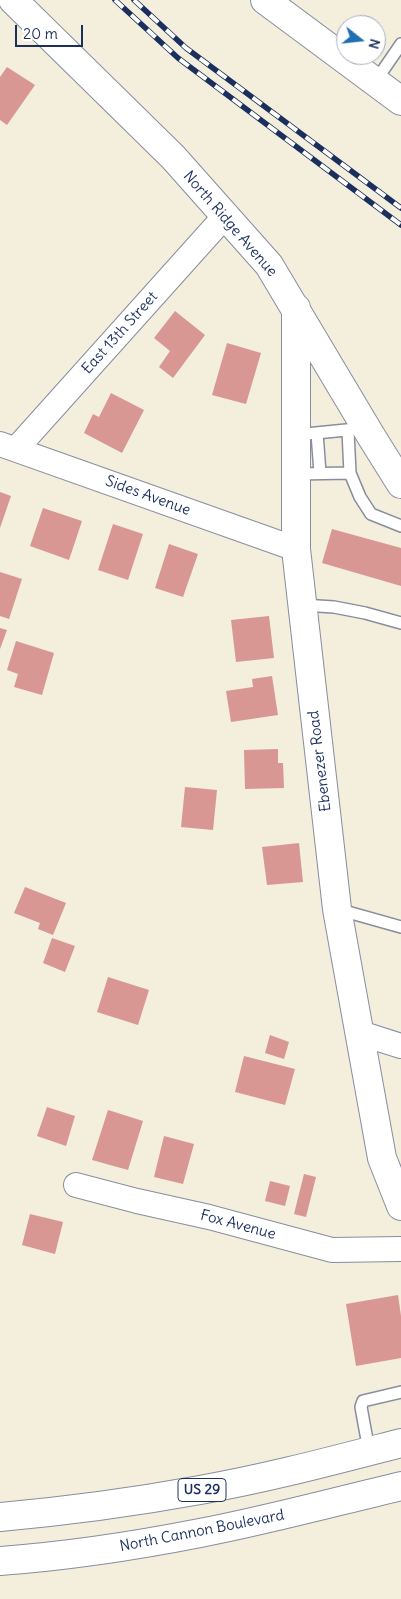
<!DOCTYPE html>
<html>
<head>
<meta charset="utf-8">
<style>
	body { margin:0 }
	#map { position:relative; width:401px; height:1599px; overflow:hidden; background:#f4eedc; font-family:Delius,sans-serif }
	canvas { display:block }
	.north { position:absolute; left:336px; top:15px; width:50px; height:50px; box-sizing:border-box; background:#fff; border:1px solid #a4acbf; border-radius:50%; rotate:106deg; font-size:14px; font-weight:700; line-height:20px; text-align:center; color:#1b2f5e }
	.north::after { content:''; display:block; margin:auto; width:18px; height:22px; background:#1f6fb2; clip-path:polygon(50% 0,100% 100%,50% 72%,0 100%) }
	.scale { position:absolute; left:15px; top:25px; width:68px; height:22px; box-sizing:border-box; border:2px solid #1b2f5e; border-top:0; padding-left:6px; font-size:15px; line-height:18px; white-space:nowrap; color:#1b2f5e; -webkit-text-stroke:4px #fff; paint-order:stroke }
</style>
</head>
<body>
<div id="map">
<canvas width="401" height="1599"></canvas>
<div class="north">N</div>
<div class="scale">20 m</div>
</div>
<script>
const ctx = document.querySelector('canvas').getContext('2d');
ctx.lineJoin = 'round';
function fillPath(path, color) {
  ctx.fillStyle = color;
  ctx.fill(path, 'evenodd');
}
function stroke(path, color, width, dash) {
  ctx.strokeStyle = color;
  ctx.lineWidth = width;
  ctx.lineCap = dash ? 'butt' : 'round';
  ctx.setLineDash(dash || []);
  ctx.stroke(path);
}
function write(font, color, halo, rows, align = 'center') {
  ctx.font = font + ' Delius,sans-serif';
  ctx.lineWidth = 4.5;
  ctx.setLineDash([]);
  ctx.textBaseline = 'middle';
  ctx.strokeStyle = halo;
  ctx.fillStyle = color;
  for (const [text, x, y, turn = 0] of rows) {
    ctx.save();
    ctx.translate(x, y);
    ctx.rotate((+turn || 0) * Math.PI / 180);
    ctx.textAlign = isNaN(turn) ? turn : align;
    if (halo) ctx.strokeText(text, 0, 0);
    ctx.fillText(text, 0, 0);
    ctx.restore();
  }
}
fillPath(new Path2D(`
	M 7,67 L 35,85 L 7,125 L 0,120 L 0,77 Z
	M 175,311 L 205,335 L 173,378 L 159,367 L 170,351 L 154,338 Z
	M 227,343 L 261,353 L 246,404 L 212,395 Z
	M 111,393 L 144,410 L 122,453 L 84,433 L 93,414 L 99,417 Z
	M 0,492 L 11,496 L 0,528 Z
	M 43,508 L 82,521 L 69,560 L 30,546 Z
	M 113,524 L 143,534 L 128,580 L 98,570 Z
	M 332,529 L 401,548 L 401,586 L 322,563 Z
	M 169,544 L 198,554 L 183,597 L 155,588 Z
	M 0,572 L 22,579 L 9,619 L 0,616 Z
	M 269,616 L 274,658 L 236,662 L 231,620 Z
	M 0,628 L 7,630 L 0,649 Z
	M 16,641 L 54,653 L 42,695 L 14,687 L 18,674 L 7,670 Z
	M 272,676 L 278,715 L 231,722 L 226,691 L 253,687 L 252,679 Z
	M 278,749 L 278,763 L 283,763 L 284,788 L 245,789 L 244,750 Z
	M 185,787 L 217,790 L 213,830 L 181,827 Z
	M 299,843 L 303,882 L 267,885 L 262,847 Z
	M 25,887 L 66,903 L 53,935 L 38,929 L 40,923 L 14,913 Z
	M 52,938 L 75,946 L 65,972 L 43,963 Z
	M 108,977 L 149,990 L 138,1025 L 97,1012 Z
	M 270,1035 L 289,1042 L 284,1059 L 265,1053 Z
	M 244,1056 L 295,1069 L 285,1105 L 235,1092 Z
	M 47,1107 L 75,1116 L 66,1146 L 37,1136 Z
	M 108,1110 L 143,1121 L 128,1170 L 92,1160 Z
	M 164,1136 L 194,1144 L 183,1184 L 154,1177 Z
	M 304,1174 L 316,1177 L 306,1217 L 294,1214 Z
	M 270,1181 L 290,1186 L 285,1206 L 265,1201 Z
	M 30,1214 L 63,1222 L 55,1254 L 22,1245 Z
	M 398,1295 L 401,1316 L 401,1358 L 356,1366 L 346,1304 Z`), '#d89793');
const lane = new Path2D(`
	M 375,82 L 401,44
	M 348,431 L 350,473
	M 317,433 L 320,473
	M 296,435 L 366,428
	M 296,474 L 350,473 L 360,497 L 371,514 L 401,526
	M 302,605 L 334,607 L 365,613 L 401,623
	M 337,909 L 401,927
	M 369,1451 L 361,1407 L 363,1401 L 401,1392`);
const street = new Path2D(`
	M 0,444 L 296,549
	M 16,449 L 225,216
	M 360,1033 L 401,1046
	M 76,1185 L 137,1201 L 209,1217 L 332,1250 L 401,1249`);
const secondary = new Path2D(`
	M 13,0 L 173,157 L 269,265 L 371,436 L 401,484
	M 296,308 L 296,549 L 337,909 L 382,1158 L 401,1206`);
const primary = new Path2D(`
	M 265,0 L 401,101
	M 0,1517 C 67,1511 134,1502 200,1490 C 268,1478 335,1460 401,1443
	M 0,1561 C 67,1556 134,1546 200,1533 C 268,1520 334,1502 401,1486`);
stroke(lane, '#888e9d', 14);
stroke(street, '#888e9d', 26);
stroke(secondary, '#888e9d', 30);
stroke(primary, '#888e9d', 30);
stroke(lane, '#fff', 11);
stroke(street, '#fff', 24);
stroke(secondary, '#fff', 28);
stroke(primary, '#fff', 28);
const rail = new Path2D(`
	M 115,0 L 178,58 L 401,225
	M 134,0 L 186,48 L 401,208`);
stroke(rail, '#1b2f5e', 5.5);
stroke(rail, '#fff', 4, [11]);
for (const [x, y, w] of [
	[202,1490,48]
]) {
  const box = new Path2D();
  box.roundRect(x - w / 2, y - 11.5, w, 23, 4);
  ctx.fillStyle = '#fff';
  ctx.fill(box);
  stroke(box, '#1b2f5e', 1);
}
write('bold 14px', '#1b2f5e', null, [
	["US 29",202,1490]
]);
write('15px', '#1b2f5e', '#fff', [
	["North Ridge Avenue",230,224,49],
	["East 13th Street",120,333,-48],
	["Sides Avenue",148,496,20],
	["Ebenezer Road",320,761,-97],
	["Fox Avenue",238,1225,15],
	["North Cannon Boulevard",202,1531,-11]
]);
</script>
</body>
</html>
